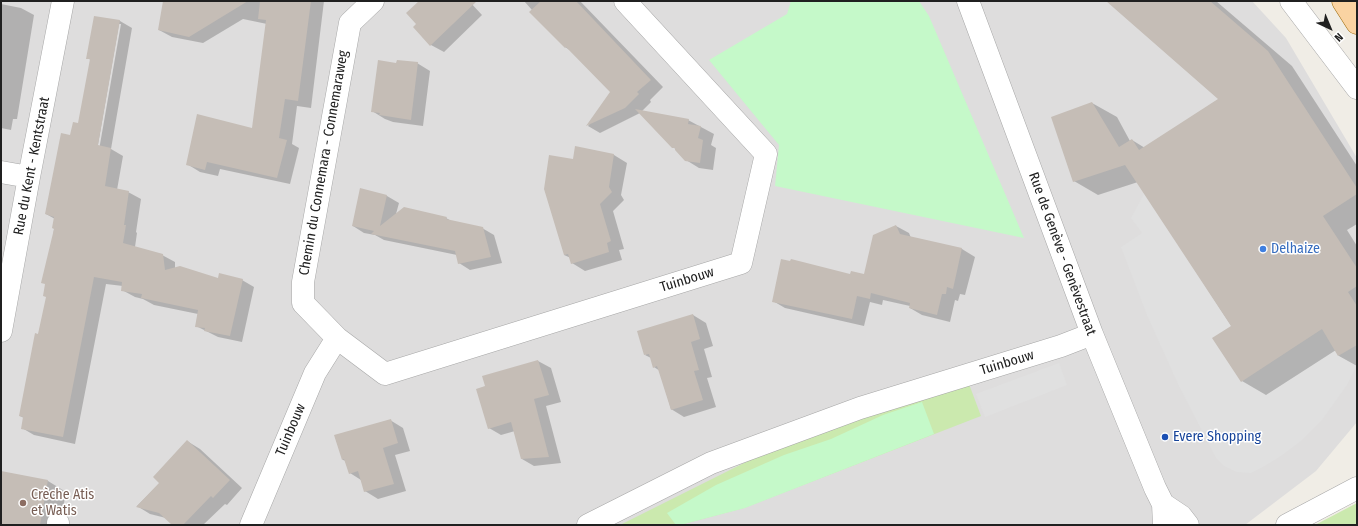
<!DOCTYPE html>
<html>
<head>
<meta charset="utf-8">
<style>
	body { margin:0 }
	#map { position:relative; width:1358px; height:526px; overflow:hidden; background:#f0ede6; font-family:"Fira Sans Condensed",sans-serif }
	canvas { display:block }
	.frame { position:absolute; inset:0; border:2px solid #202020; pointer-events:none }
	.north { position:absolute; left:1310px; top:8px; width:40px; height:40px; -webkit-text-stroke:3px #fff; paint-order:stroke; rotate:136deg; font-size:11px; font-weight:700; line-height:16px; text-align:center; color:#202020 }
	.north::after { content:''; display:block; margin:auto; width:14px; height:18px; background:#202020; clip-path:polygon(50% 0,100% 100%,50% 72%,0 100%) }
</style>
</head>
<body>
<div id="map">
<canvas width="1358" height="526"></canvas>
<div class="frame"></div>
<div class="north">N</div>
</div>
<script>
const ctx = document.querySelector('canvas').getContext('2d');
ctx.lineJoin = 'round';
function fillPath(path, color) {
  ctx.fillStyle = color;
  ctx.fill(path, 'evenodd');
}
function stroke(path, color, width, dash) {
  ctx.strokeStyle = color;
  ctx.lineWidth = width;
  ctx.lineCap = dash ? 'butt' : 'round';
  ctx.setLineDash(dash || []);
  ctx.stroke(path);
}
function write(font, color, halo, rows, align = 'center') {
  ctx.font = font + ' "Fira Sans Condensed",sans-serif';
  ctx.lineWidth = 3;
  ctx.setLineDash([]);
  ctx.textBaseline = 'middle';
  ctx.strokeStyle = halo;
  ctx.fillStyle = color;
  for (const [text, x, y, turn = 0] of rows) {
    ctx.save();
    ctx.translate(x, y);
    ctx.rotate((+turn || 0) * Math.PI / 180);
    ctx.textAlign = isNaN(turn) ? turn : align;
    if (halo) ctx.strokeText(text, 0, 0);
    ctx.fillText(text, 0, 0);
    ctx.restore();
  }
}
fillPath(new Path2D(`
	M 1,1 L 1252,1 L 1286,38 L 1357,158 L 1357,422 L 1316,471 L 1245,525 L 1,525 Z`), '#dedddd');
fillPath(new Path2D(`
	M 969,384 L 981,416 L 744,508 L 680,525 L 620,525 L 748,461 L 858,418 Z
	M 1357,503 L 1357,525 L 1315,525 Z`), '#cbe9ae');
fillPath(new Path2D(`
	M 791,1 L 919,1 L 929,16 L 1024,238 L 775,186 L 779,145 L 709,60 L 787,14 Z
	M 922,402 L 934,434 L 745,508 L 680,525 L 676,525 L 667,513 L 716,485 L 784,455 L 831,439 L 883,415 Z`), '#c5f9c9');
fillPath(new Path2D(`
	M 1218,99 L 1303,230 L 1310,235 L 1357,306 L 1357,365 L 1347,385 L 1322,420 L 1301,441 L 1281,456 L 1261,468 L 1251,473 L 1237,472 L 1224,466 L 1216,458 L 1178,384 L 1147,315 L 1121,247 L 1142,233 L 1131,218 L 1144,194 L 1125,163 Z
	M 1059,363 L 1067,385 L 985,417 L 976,394 Z`), '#e0e0e0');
fillPath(new Path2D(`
	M 164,1 L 324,1 L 311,108 L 297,106 L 292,144 L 299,148 L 290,184 L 220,169 L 218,176 L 200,172 L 187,164 L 253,129 L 267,24 L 243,19 L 203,43 L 172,37 L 159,30 Z
	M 421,1 L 469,1 L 482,15 L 444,52 L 431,45 Z
	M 524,1 L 580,1 L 663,87 L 650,100 L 651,102 L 642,111 L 688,120 L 714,134 L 711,145 L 716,148 L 713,170 L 699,168 L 686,160 L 640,113 L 600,133 L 588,126 L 611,92 L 573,52 L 565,47 Z
	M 1107,1 L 1216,1 L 1292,66 L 1357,166 L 1357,224 L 1347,230 L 1357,246 L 1357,366 L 1339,356 L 1336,350 L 1266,395 L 1242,381 L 1232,327 L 1138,182 L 1098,195 L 1074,181 L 1092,103 L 1117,117 L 1130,141 L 1132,140 L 1145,148 L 1219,99 Z
	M 1,4 L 21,8 L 34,15 L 17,119 L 13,119 L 11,130 L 1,128 Z
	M 95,17 L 120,21 L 132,28 L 111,149 L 123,156 L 117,190 L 128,192 L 141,199 L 136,232 L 137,233 L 135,247 L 162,255 L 175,262 L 175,268 L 219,279 L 242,280 L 254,287 L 242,342 L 218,337 L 196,326 L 198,314 L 154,305 L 143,299 L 135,297 L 122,290 L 123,286 L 106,284 L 75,444 L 34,435 L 22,428 L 24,418 L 20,416 L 47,297 L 55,219 L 46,214 L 71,136 L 79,125 L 91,60 L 87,58 ZM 119,24 L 121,24 L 99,150 L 97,150 Z
	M 417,63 L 430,71 L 423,126 L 393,122 L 385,119 L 372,111 Z
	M 576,147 L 614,155 L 627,163 L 621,195 L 624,200 L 613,211 L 624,249 L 619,250 L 622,260 L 585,271 L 572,263 L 571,258 L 564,255 Z
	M 361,190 L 387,196 L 399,203 L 396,214 L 446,218 L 453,222 L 482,228 L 494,235 L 502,263 L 470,270 L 459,263 L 457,255 L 384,240 L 375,235 L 364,233 L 353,226 Z
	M 896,226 L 909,233 L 911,238 L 962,249 L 975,257 L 965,295 L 960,294 L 958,301 L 955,300 L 950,322 L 922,315 L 910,308 L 910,306 L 883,300 L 882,305 L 870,302 L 864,326 L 785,308 L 773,301 L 850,276 L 865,275 Z
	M 693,315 L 706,323 L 713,346 L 704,349 L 712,377 L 707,378 L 716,407 L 684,417 L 671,409 L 660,371 L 654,367 L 651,358 L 645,355 Z
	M 538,361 L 551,368 L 561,402 L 546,406 L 561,463 L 534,466 L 522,459 L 515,431 L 501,435 L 489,428 L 486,387 Z
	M 390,420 L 403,428 L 410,451 L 395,455 L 406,491 L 378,499 L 365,491 L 361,480 L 350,473 L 346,461 L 343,460 L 335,436 Z
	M 187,441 L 200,449 L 242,488 L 227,505 L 225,504 L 203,525 L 174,525 L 166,518 L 150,514 L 137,506 L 160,483 Z
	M 1,472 L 48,481 L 66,492 L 60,525 L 1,525 Z`), '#0003');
fillPath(new Path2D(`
	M 163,1 L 248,1 L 189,37 L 158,30 Z
	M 260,1 L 311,1 L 298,101 L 285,99 L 279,138 L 287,140 L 277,178 L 207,162 L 205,170 L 186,165 L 197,114 L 252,128 L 266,20 L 258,19 Z
	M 419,1 L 477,1 L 430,46 L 413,27 L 416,24 L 406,13 Z
	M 541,1 L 576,1 L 651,80 L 637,92 L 639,94 L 625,108 L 586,126 L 610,92 L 566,47 L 565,48 L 529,12 Z
	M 1106,1 L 1210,1 L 1268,51 L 1357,188 L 1357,194 L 1323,216 L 1357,268 L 1357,286 L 1348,292 L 1357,306 L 1357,345 L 1338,356 L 1322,329 L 1241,382 L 1212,338 L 1231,326 L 1125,165 L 1073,182 L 1051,117 L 1092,102 L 1119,147 L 1132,139 L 1139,150 L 1218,99 Z
	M 94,16 L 120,20 L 98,145 L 111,148 L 105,186 L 129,191 L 124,225 L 126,225 L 123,243 L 163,254 L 165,270 L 180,266 L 218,278 L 219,273 L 243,279 L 230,336 L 204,331 L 205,328 L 195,327 L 198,310 L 141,298 L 142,294 L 121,291 L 122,282 L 94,277 L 63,437 L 21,429 L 23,417 L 19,416 L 35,333 L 38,334 L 46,297 L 43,296 L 45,284 L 41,283 L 54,229 L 52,228 L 54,217 L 45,214 L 61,133 L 70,135 L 73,122 L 78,123 L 90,59 L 86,59 Z
	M 378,60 L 396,63 L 397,60 L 418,62 L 411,120 L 379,115 L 380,113 L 371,112 Z
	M 635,109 L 689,119 L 688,124 L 701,126 L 698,138 L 703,140 L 700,163 L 685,161 L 675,150 L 675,148 L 672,148 Z
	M 575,146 L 614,154 L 609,187 L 612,192 L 600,204 L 611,241 L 607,243 L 609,252 L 571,264 L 568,254 L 564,255 L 544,189 L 549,155 L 573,159 Z
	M 360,188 L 387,195 L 380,226 L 404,207 L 447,217 L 446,219 L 483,227 L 491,257 L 458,264 L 455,251 L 371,234 L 374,231 L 352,226 Z
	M 896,225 L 900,234 L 962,248 L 953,289 L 947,287 L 946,294 L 942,294 L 937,315 L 909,308 L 910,303 L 871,293 L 870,299 L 857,296 L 852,319 L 772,302 L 781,259 L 790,261 L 791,259 L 850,274 L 851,271 L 864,274 L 873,235 Z
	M 693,314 L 700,339 L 691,342 L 699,370 L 694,371 L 703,400 L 671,410 L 657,366 L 653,368 L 649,354 L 644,355 L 637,331 Z
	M 538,360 L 549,395 L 534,399 L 549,457 L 521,459 L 511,422 L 488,429 L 476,389 L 485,386 L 482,376 Z
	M 391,419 L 398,443 L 383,448 L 394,484 L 364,492 L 358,471 L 349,474 L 344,459 L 342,460 L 334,435 Z
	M 187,440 L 230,480 L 213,498 L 211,496 L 183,525 L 172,525 L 159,513 L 136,507 L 159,483 L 153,477 Z
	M 1,471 L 48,480 L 40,525 L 1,525 Z`), '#c5bdb6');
const minor = new Path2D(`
	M 373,1 L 350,23 L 303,282 L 303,303 L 337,338 L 385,374 L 741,263 L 766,154 L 625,1
	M 968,1 L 1092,334 L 1155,488 L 1163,504 L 1164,525
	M 1291,1 L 1357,88
	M 1,172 L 29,177
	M 1,331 L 29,177 L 63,1
	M 1163,504 L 1181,516 L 1188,525
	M 58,525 L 58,523
	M 251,525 L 315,373 L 337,338
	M 588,525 L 711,463 L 860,408 L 1061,346 L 1092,334
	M 1287,525 L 1357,488`);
const major = new Path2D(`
	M 1343,1 L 1357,23`);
stroke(minor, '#a7a7a7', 23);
stroke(major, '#996603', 23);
stroke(minor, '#fff', 22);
stroke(major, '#fad3a2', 22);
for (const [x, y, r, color] of [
	[1263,249,4,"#3f7fe0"],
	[1165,437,4,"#1a4fb4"],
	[23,503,4,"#8d6e63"]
]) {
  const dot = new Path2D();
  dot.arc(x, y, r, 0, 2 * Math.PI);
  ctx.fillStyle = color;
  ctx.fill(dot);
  stroke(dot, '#fff', 1.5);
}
write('14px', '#202020', '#fff', [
	["Chemin du Connemara - Connemaraweg",324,163,-80],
	["Rue du Kent - Kentstraat",32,166,-79],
	["Rue de Genève - Genèvestraat",1062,254,70],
	["Tuinbouw",687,280,-17],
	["Tuinbouw",1007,363,-17],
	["Tuinbouw",291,430,-67]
]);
write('14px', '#366cbe', '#fff', [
	["Delhaize",1271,249]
], 'left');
write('14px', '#164399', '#fff', [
	["Evere Shopping",1173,437]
], 'left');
write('14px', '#785e54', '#fff', [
	["Crèche Atis",31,495],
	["et Watis",31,511]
], 'left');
</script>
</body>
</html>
